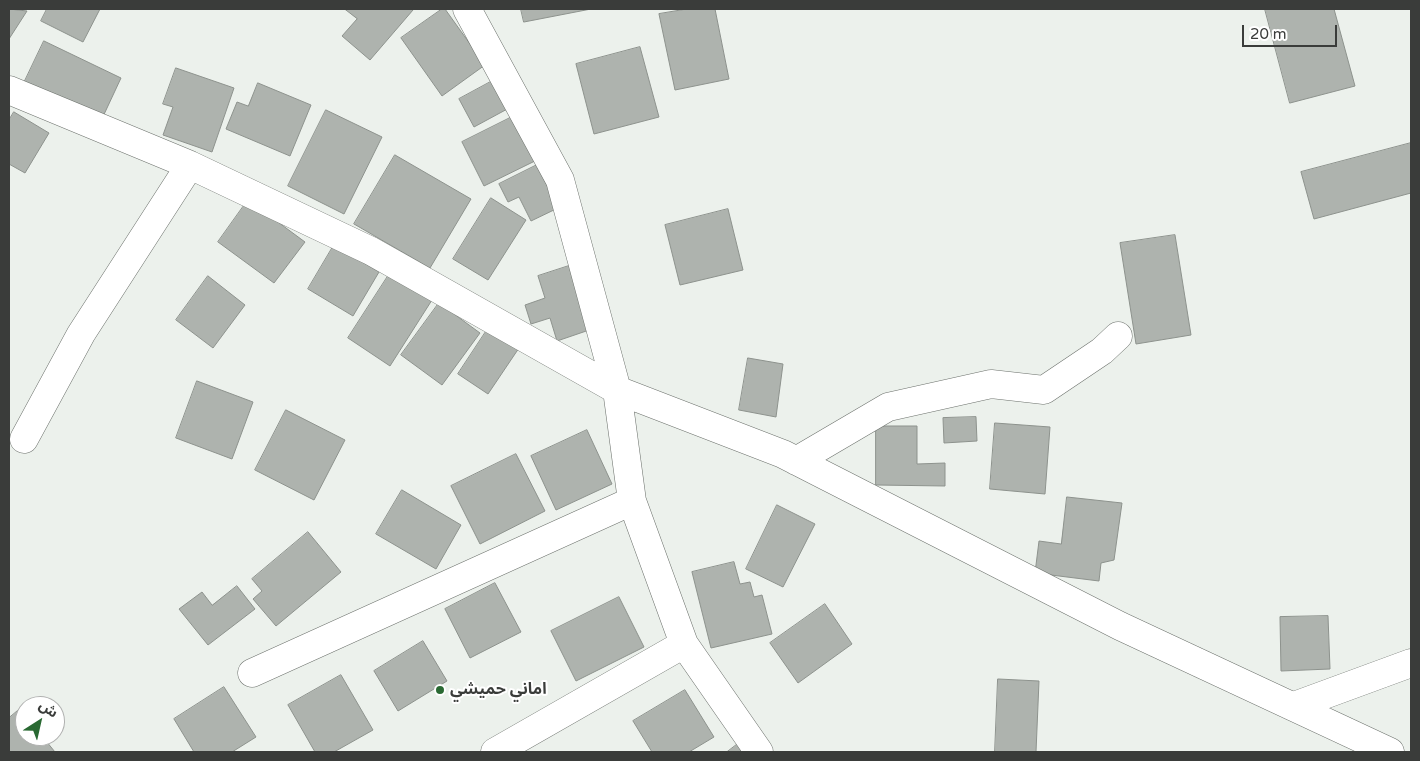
<!DOCTYPE html>
<html>
<head>
<meta charset="utf-8">
<style>
	body { margin:0 }
	#map { position:relative; width:1420px; height:761px; overflow:hidden; background:#ecf1ec; font-family:"Varela Round","Noto Sans Arabic",sans-serif }
	canvas { display:block }
	.frame { position:absolute; inset:0; border:10px solid #3a3c3a; pointer-events:none }
	.north { position:absolute; left:15px; top:696px; width:50px; height:50px; box-sizing:border-box; background:#fff; border:1px solid #b0b1b0; border-radius:50%; rotate:35deg; font-size:14px; font-weight:700; line-height:20px; text-align:center; color:#3a3c3a }
	.north::after { content:''; display:block; margin:auto; width:18px; height:22px; background:#296932; clip-path:polygon(50% 0,100% 100%,50% 72%,0 100%) }
	.scale { position:absolute; left:1242px; top:25px; width:95px; height:22px; box-sizing:border-box; border:2px solid #3a3c3a; border-top:0; padding-left:6px; font-size:15px; line-height:18px; white-space:nowrap; color:#3a3c3a; -webkit-text-stroke:4px #fff; paint-order:stroke }
</style>
</head>
<body>
<div id="map">
<canvas width="1420" height="761"></canvas>
<div class="frame"></div>
<div class="north">ش</div>
<div class="scale">20 m</div>
</div>
<script>
const ctx = document.querySelector('canvas').getContext('2d');
ctx.lineJoin = 'round';
function fillPath(path, color) {
  ctx.fillStyle = color;
  ctx.fill(path, 'evenodd');
}
function stroke(path, color, width, dash) {
  ctx.strokeStyle = color;
  ctx.lineWidth = width;
  ctx.lineCap = dash ? 'butt' : 'round';
  ctx.setLineDash(dash || []);
  ctx.stroke(path);
}
function write(font, color, halo, rows, align = 'center') {
  ctx.font = font + ' "Varela Round","Noto Sans Arabic",sans-serif';
  ctx.lineWidth = 4;
  ctx.setLineDash([]);
  ctx.textBaseline = 'middle';
  ctx.strokeStyle = halo;
  ctx.fillStyle = color;
  for (const [text, x, y, turn = 0] of rows) {
    ctx.save();
    ctx.translate(x, y);
    ctx.rotate((+turn || 0) * Math.PI / 180);
    ctx.textAlign = isNaN(turn) ? turn : align;
    if (halo) ctx.strokeText(text, 0, 0);
    ctx.fillText(text, 0, 0);
    ctx.restore();
  }
}
const building = new Path2D(`
	M 9,9 L 27,11 L 9,39 Z
	M 47,9 L 100,9 L 83,42 L 41,21 Z
	M 345,9 L 412,9 L 413,10 L 370,60 L 342,36 L 357,19 Z
	M 442,9 L 445,9 L 485,65 L 442,96 L 401,38 Z
	M 521,9 L 591,9 L 524,22 Z
	M 687,9 L 715,9 L 729,79 L 675,90 L 659,14 Z
	M 1265,9 L 1334,9 L 1355,86 L 1290,103 Z
	M 44,41 L 121,78 L 100,123 L 23,85 Z
	M 640,47 L 659,117 L 594,134 L 576,64 Z
	M 176,68 L 234,88 L 212,152 L 163,135 L 173,107 L 163,104 Z
	M 496,79 L 511,107 L 474,127 L 459,99 Z
	M 258,83 L 311,105 L 290,156 L 226,129 L 237,102 L 248,106 Z
	M 326,110 L 382,137 L 344,214 L 288,186 Z
	M 14,112 L 49,133 L 25,173 L 9,164 L 9,120 Z
	M 516,115 L 539,159 L 484,186 L 462,142 Z
	M 1411,143 L 1411,193 L 1314,219 L 1301,172 Z
	M 395,155 L 471,199 L 430,268 L 354,224 Z
	M 537,165 L 558,208 L 531,221 L 519,197 L 508,202 L 499,184 Z
	M 491,198 L 526,220 L 488,280 L 453,259 Z
	M 248,200 L 305,242 L 274,283 L 218,242 Z
	M 728,209 L 743,270 L 680,285 L 665,225 Z
	M 1175,235 L 1191,335 L 1136,344 L 1120,243 Z
	M 334,245 L 379,272 L 353,316 L 308,289 Z
	M 578,263 L 598,327 L 557,341 L 550,318 L 531,324 L 525,305 L 545,298 L 538,276 Z
	M 390,273 L 432,300 L 390,366 L 348,338 Z
	M 208,276 L 245,305 L 213,348 L 176,320 Z
	M 439,303 L 480,333 L 442,385 L 401,355 Z
	M 489,327 L 519,348 L 488,394 L 458,374 Z
	M 748,358 L 783,364 L 776,417 L 739,410 Z
	M 197,381 L 253,402 L 232,459 L 176,438 Z
	M 286,410 L 345,440 L 314,500 L 255,470 Z
	M 976,417 L 977,441 L 944,443 L 943,418 Z
	M 995,423 L 1050,427 L 1045,494 L 990,489 Z
	M 876,426 L 917,426 L 917,464 L 945,463 L 945,486 L 876,485 Z
	M 587,430 L 612,484 L 556,510 L 531,456 Z
	M 516,454 L 545,511 L 480,544 L 451,486 Z
	M 402,490 L 461,525 L 436,569 L 376,534 Z
	M 1067,497 L 1122,503 L 1114,560 L 1101,563 L 1099,581 L 1035,573 L 1039,541 L 1061,544 Z
	M 777,505 L 815,524 L 783,587 L 746,569 Z
	M 308,532 L 341,572 L 276,626 L 253,599 L 262,591 L 252,579 Z
	M 734,562 L 740,584 L 750,582 L 754,597 L 762,595 L 772,634 L 711,648 L 692,572 Z
	M 495,583 L 521,632 L 470,658 L 445,609 Z
	M 237,586 L 255,609 L 208,645 L 179,609 L 202,592 L 212,605 Z
	M 619,597 L 644,647 L 576,681 L 551,631 Z
	M 825,604 L 852,644 L 798,683 L 770,643 Z
	M 1328,616 L 1330,669 L 1281,671 L 1280,617 Z
	M 423,641 L 447,681 L 398,711 L 374,671 Z
	M 341,675 L 373,730 L 334,752 L 315,752 L 288,705 Z
	M 998,679 L 1039,681 L 1036,752 L 995,752 Z
	M 224,687 L 256,737 L 232,752 L 194,752 L 174,719 Z
	M 685,690 L 714,737 L 689,752 L 652,752 L 633,721 Z
	M 20,709 L 25,715 L 25,736 L 42,736 L 55,752 L 9,752 L 9,718 Z
	M 739,743 L 745,752 L 727,752 Z`);
fillPath(building, '#aeb3ae');
stroke(building, '#8d928d', 1);
const minor = new Path2D(`
	M 467,9 L 560,180 L 617,390 L 632,501 L 684,644 L 759,752
	M 9,90 L 190,165 L 371,251 L 617,390 L 783,454 L 1120,626 L 1390,752
	M 24,439 L 81,334 L 190,165
	M 796,461 L 888,407 L 991,384 L 1044,390 L 1102,351 L 1118,336
	M 252,673 L 632,501
	M 1294,706 L 1411,663
	M 495,752 L 684,644`);
stroke(minor, '#6c716c', 29);
stroke(minor, '#fff', 28);
for (const [x, y, r, color] of [
	[440,690,5,"#296932"]
]) {
  const dot = new Path2D();
  dot.arc(x, y, r, 0, 2 * Math.PI);
  ctx.fillStyle = color;
  ctx.fill(dot);
  stroke(dot, '#fff', 2);
}
write('bold 16px', '#3a3c3a', '#fff', [
	["اماني حميشي",450,690]
], 'left');
</script>
</body>
</html>
